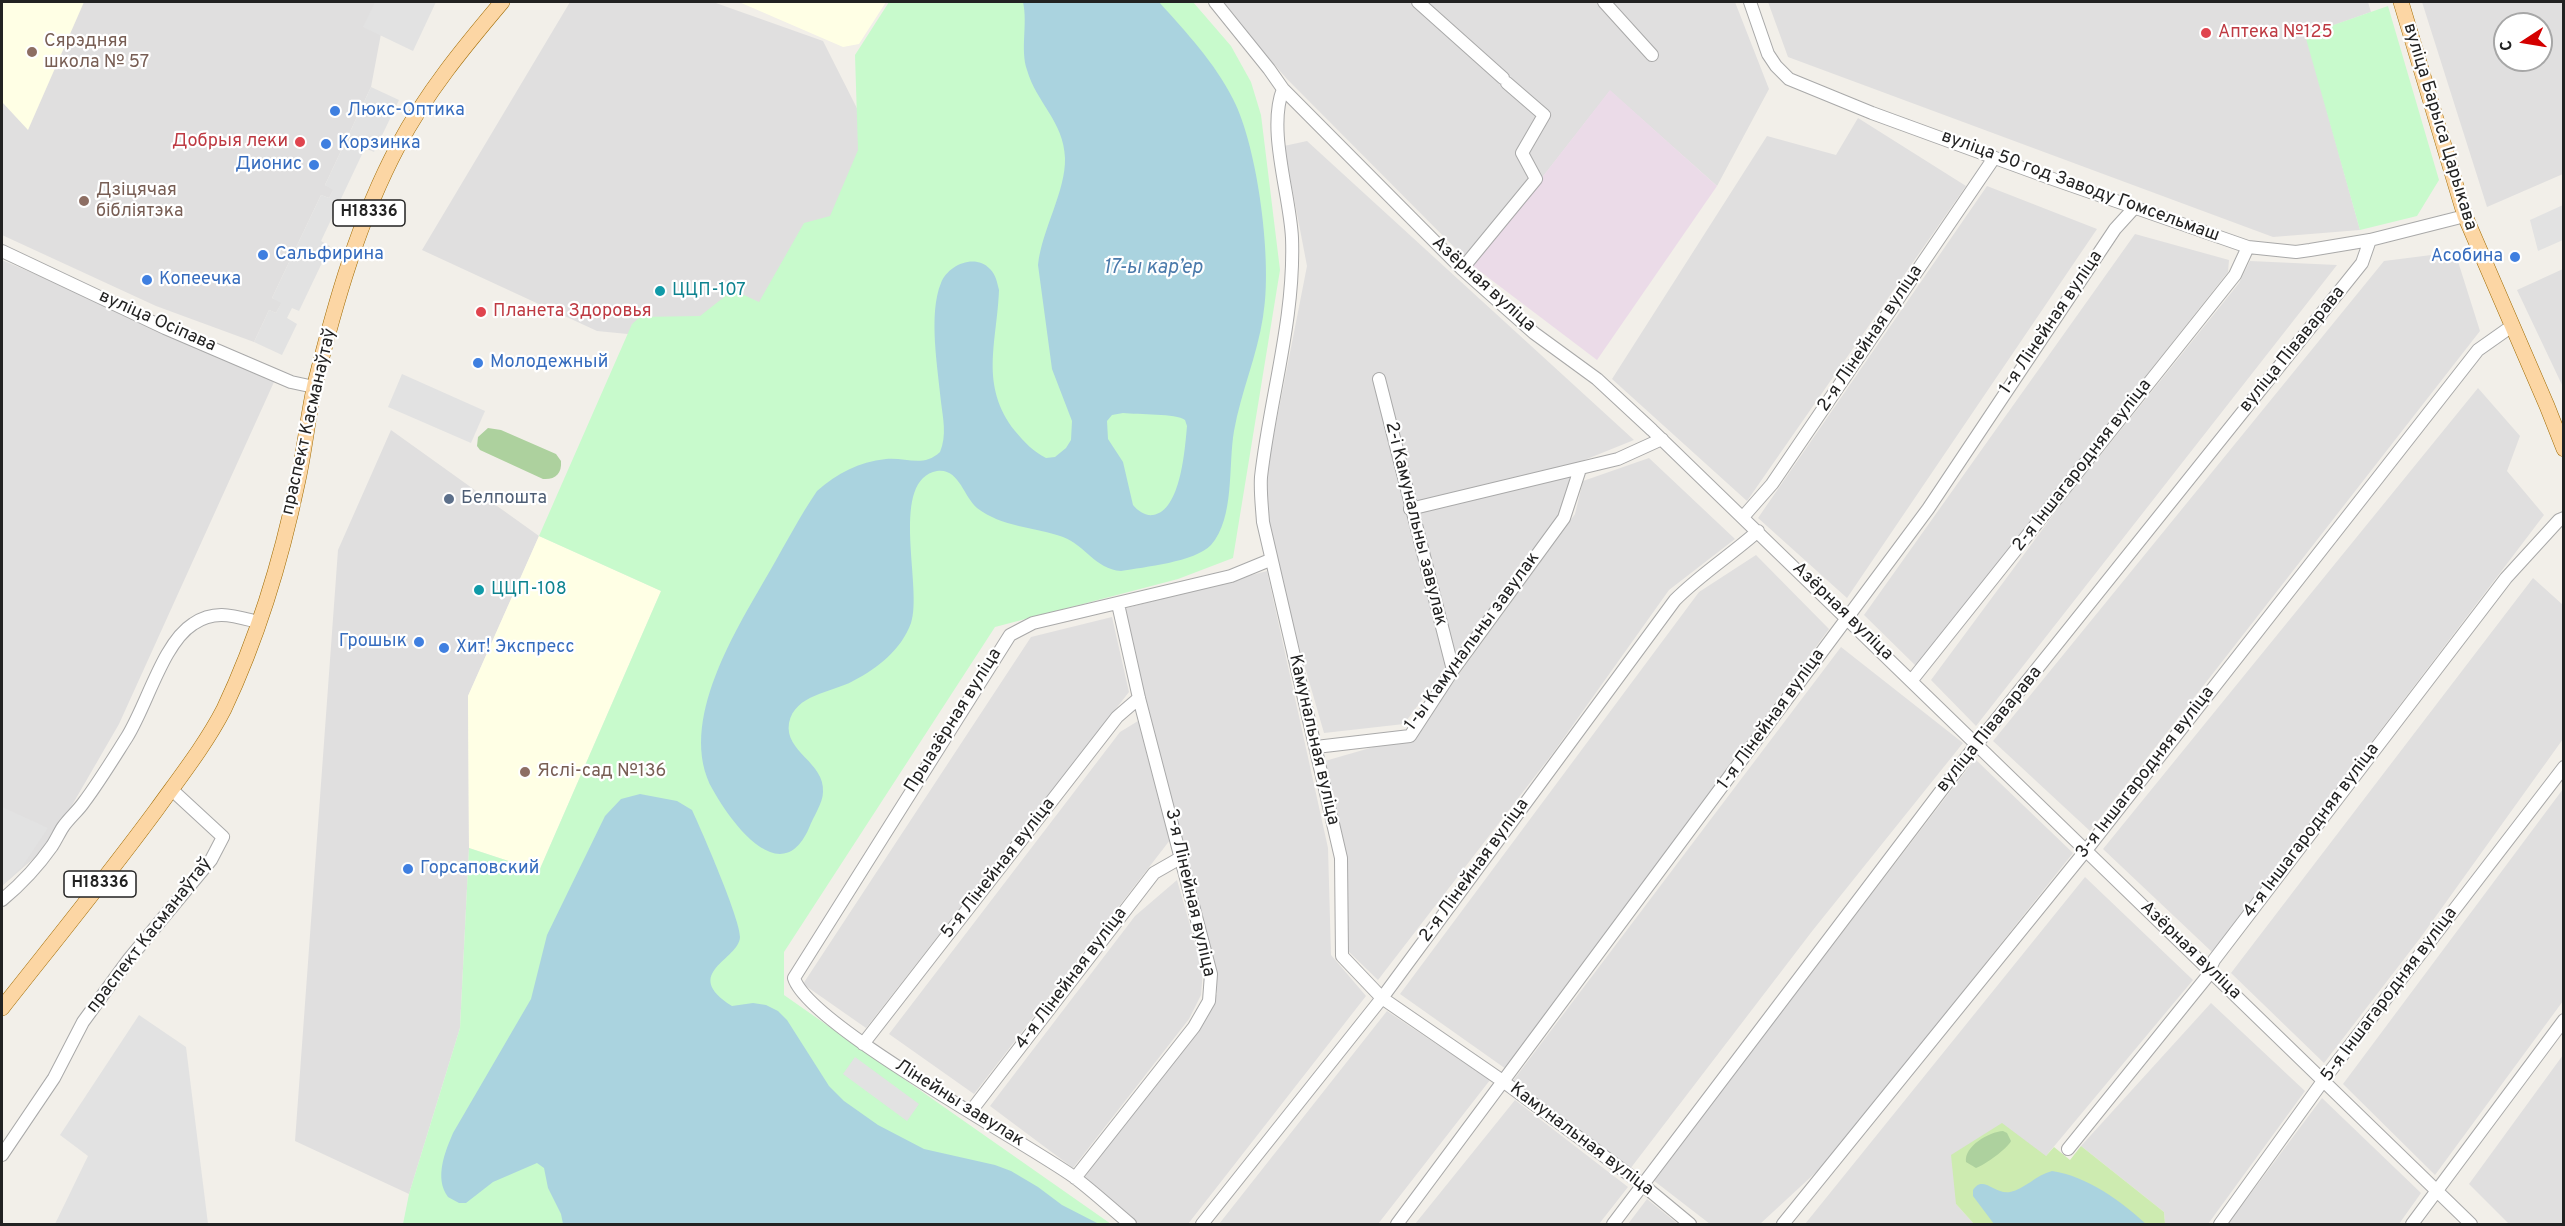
<!DOCTYPE html>
<html>
<head>
<meta charset="utf-8">
<style>
	body { margin:0 }
	#map { position:relative; width:2565px; height:1226px; overflow:hidden; background:#f2efe9; font-family:Overpass,sans-serif }
	canvas { display:block }
	.frame { position:absolute; inset:0; border:3px solid #222; pointer-events:none }
	.north { position:absolute; left:2493px; top:12px; width:60px; height:60px; box-sizing:border-box; background:#fff; border:2px solid #a7a7a7; border-radius:50%; rotate:258deg; font-size:16px; font-weight:700; line-height:24px; text-align:center; color:#222 }
	.north::after { content:''; display:block; margin:auto; width:21px; height:27px; background:#d40000; clip-path:polygon(50% 0,100% 100%,50% 72%,0 100%) }
</style>
</head>
<body>
<div id="map">
<canvas width="2565" height="1226"></canvas>
<div class="frame"></div>
<div class="north">С</div>
</div>
<script>
const ctx = document.querySelector('canvas').getContext('2d');
ctx.lineJoin = 'round';
function fillPath(path, color) {
  ctx.fillStyle = color;
  ctx.fill(path, 'evenodd');
}
function stroke(path, color, width, dash) {
  ctx.strokeStyle = color;
  ctx.lineWidth = width;
  ctx.lineCap = dash ? 'butt' : 'round';
  ctx.setLineDash(dash || []);
  ctx.stroke(path);
}
function write(font, color, halo, rows, align = 'center') {
  ctx.font = font + ' Overpass,sans-serif';
  ctx.lineWidth = 4.5;
  ctx.setLineDash([]);
  ctx.textBaseline = 'middle';
  ctx.strokeStyle = halo;
  ctx.fillStyle = color;
  for (const [text, x, y, turn = 0] of rows) {
    ctx.save();
    ctx.translate(x, y);
    ctx.rotate((+turn || 0) * Math.PI / 180);
    ctx.textAlign = isNaN(turn) ? turn : align;
    if (halo) ctx.strokeText(text, 0, 0);
    ctx.fillText(text, 0, 0);
    ctx.restore();
  }
}
fillPath(new Path2D(`
	M 2,2 L 387,2 L 371,87 L 325,185 L 334,189 L 329,198 L 321,195 L 272,298 L 282,302 L 276,313 L 269,310 L 254,342 L 156,306 L 2,235 Z
	M 570,2 L 713,2 L 823,41 L 874,142 L 840,221 L 740,345 L 597,331 L 422,250 Z
	M 1219,2 L 1735,2 L 1769,89 L 1717,186 L 1610,91 L 1473,266 L 1287,79 Z
	M 1768,2 L 2368,2 L 2371,12 L 2306,35 L 2360,230 L 2273,237 L 1788,57 Z
	M 2422,2 L 2563,2 L 2563,174 L 2487,207 ZM 2505,24 L 2541,24 L 2541,60 L 2505,60 Z
	M 1858,118 L 1966,186 L 1747,501 L 1612,379 L 1767,136 L 1836,155 Z
	M 1307,141 L 1634,440 L 1577,463 L 1558,517 L 1404,724 L 1324,733 L 1268,539 L 1264,485 L 1307,266 L 1284,146 Z
	M 1987,186 L 2097,229 L 1847,598 L 1758,518 Z
	M 2135,234 L 2229,260 L 2228,272 L 1916,666 L 1864,615 Z
	M 2455,252 L 2480,331 L 2090,831 L 1993,741 L 2384,261 Z
	M 2,260 L 163,329 L 274,382 L 119,724 L 49,845 L 2,886 Z
	M 2250,261 L 2337,265 L 1976,726 L 1931,680 L 2062,503 L 2239,283 Z
	M 2563,269 L 2563,387 L 2517,290 Z
	M 2478,388 L 2520,436 L 2507,471 L 2544,515 L 2212,952 L 2103,849 Z
	M 391,430 L 539,536 L 468,696 L 469,848 L 460,1028 L 409,1194 L 295,1141 L 338,550 Z
	M 1649,458 L 1735,539 L 1669,590 L 1553,753 L 1378,980 L 1344,947 L 1343,859 L 1325,761 L 1415,735 L 1575,514 L 1583,481 Z
	M 1756,555 L 1829,629 L 1506,1069 L 1400,994 L 1699,592 Z
	M 1267,571 L 1328,848 L 1331,955 L 1366,996 L 1188,1224 L 1138,1224 L 1083,1179 L 1217,994 L 1123,609 Z
	M 2533,578 L 2563,605 L 2563,739 L 2421,937 L 2324,1063 L 2231,973 Z
	M 1112,617 L 1129,692 L 866,1028 L 803,984 L 1031,637 Z
	M 1841,647 L 1963,743 L 1813,930 L 1630,1169 L 1512,1082 Z
	M 1138,721 L 1170,840 L 974,1094 L 889,1034 L 1120,732 Z
	M 1975,759 L 2073,853 L 1826,1163 L 1760,1224 L 1710,1224 L 1653,1180 Z
	M 2563,789 L 2563,1001 L 2435,1175 L 2343,1084 Z
	M 2085,877 L 2193,980 L 2046,1156 L 1956,1204 L 1974,1224 L 1805,1224 Z
	M 1177,880 L 1203,970 L 1201,995 L 1189,1019 L 1073,1168 L 990,1106 L 1135,916 Z
	M 2211,1003 L 2305,1091 L 2208,1224 L 2165,1224 L 2164,1212 L 2081,1146 Z
	M 1387,1011 L 1490,1080 L 1378,1224 L 1219,1224 Z
	M 2563,1055 L 2563,1224 L 2509,1224 L 2469,1184 Z
	M 2322,1098 L 2421,1193 L 2399,1224 L 2228,1224 Z
	M 1515,1100 L 1628,1187 L 1599,1224 L 1415,1224 Z
	M 1647,1199 L 1678,1224 L 1628,1224 Z`), '#e0dfdf');
fillPath(new Path2D(`
	M 1610,90 L 1717,186 L 1597,360 L 1473,266 Z`), '#ebdbe8');
fillPath(new Path2D(`
	M 2,2 L 84,2 L 28,130 L 2,102 Z
	M 739,2 L 886,2 L 859,44 L 843,47 Z
	M 539,536 L 661,591 L 539,871 L 469,848 L 468,696 Z`), '#ffffe5');
fillPath(new Path2D(`
	M 2002,1123 L 2046,1156 L 2054,1147 L 2070,1160 L 2081,1146 L 2164,1212 L 2165,1224 L 1974,1224 L 1956,1204 L 1951,1155 Z`), '#cdebb0');
fillPath(new Path2D(`
	M 488,428 L 501,430 L 556,454 L 561,461 C 562,474 555,480 543,479 L 480,450 L 477,446 L 478,437 Z
	M 2003,1131 L 2007,1133 L 2011,1141 C 2008,1148 1985,1165 1976,1168 L 1966,1162 C 1964,1146 1989,1132 2003,1131 Z`), '#add19e');
fillPath(new Path2D(`
	M 889,2 L 1193,2 L 1231,46 L 1251,82 L 1261,115 L 1280,270 L 1233,558 L 1178,579 L 995,627 L 784,952 L 784,995 L 1111,1224 L 403,1224 L 409,1194 L 460,1028 L 469,848 L 539,871 L 661,591 L 539,536 L 632,324 L 640,317 L 700,316 L 733,290 L 759,302 L 804,223 L 830,216 L 858,150 L 855,55 Z
	M 2388,6 L 2439,180 L 2417,216 L 2360,230 L 2305,35 Z`), '#c8facc');
fillPath(new Path2D(`
	M 375,2 L 436,2 L 413,51 L 363,27 Z
	M 371,87 L 399,100 L 374,152 L 365,148 L 321,241 L 330,246 L 299,311 L 292,308 L 287,318 L 297,324 L 282,355 L 254,342 L 269,310 L 276,313 L 281,303 L 272,298 L 321,195 L 329,198 L 333,190 L 325,185 Z
	M 2563,205 L 2563,240 L 2538,251 L 2530,220 Z
	M 402,374 L 485,411 L 471,443 L 388,407 Z
	M 2,807 L 48,828 L 22,867 L 2,886 Z
	M 139,1015 L 186,1047 L 208,1224 L 55,1224 L 88,1156 L 60,1135 Z
	M 855,1057 L 919,1104 L 907,1121 L 843,1074 Z`), '#e2e2e2');
fillPath(new Path2D(`
	M 1023,2 L 1159,2 C 1186,32 1215,63 1233,99 C 1258,147 1273,264 1263,317 C 1257,356 1241,392 1234,431 C 1228,465 1235,518 1211,545 C 1195,562 1144,567 1121,571 C 1095,569 1085,545 1063,537 C 1036,527 1001,527 977,508 C 963,496 958,464 933,472 C 890,486 923,590 911,623 C 901,650 878,668 853,681 C 831,693 795,694 789,723 C 784,752 825,762 823,792 C 823,803 813,817 809,828 C 781,892 730,821 713,790 C 675,723 738,627 771,569 C 786,543 800,516 817,491 C 838,473 858,462 886,459 C 906,457 923,468 940,452 C 947,435 943,419 941,402 C 938,369 928,314 941,283 C 948,265 975,253 990,269 C 996,275 997,282 999,290 C 997,343 979,385 1015,431 C 1024,442 1034,452 1046,458 L 1055,457 L 1066,448 L 1071,440 L 1072,421 L 1052,369 L 1038,265 C 1042,229 1066,191 1065,158 C 1064,122 1036,102 1027,70 C 1020,49 1028,24 1023,2 ZM 1123,413 C 1139,415 1176,413 1185,420 L 1187,426 C 1185,448 1181,511 1153,515 C 1145,516 1138,511 1133,505 L 1123,462 L 1108,439 L 1107,421 L 1112,415 Z
	M 640,794 L 677,801 L 692,810 C 701,829 741,921 740,937 C 739,960 680,973 732,1006 L 753,1003 L 766,1005 L 778,1011 L 787,1020 L 829,1086 L 844,1101 L 878,1125 L 924,1149 L 995,1165 L 1011,1171 L 1038,1187 L 1062,1205 L 1099,1224 L 563,1224 L 561,1214 L 548,1188 L 544,1168 L 537,1163 L 493,1182 L 466,1203 L 459,1203 L 448,1197 C 434,1178 445,1152 453,1133 L 531,999 L 547,935 L 605,816 L 621,799 Z
	M 2052,1171 C 2087,1176 2121,1201 2146,1224 L 1994,1224 L 1973,1196 L 1973,1190 C 1983,1174 1995,1195 2010,1192 C 2025,1189 2036,1175 2052,1171 Z`), '#aad3df');
const minor = new Path2D(`
	M 1215,2 L 1269,69 L 1283,89 L 1462,269 L 1534,333 L 1597,379 L 1652,430 L 2471,1224
	M 1418,2 L 1503,78
	M 1604,2 L 1652,55
	M 1750,2 L 1768,54 L 1776,66 L 1789,79 L 1872,113 L 2050,178 L 2248,247 L 2296,252 L 2310,250 L 2370,240 L 2465,216
	M 1283,89 C 1267,130 1290,194 1292,238 C 1295,319 1270,397 1261,477 C 1260,491 1262,507 1263,522 L 1341,858 L 1342,956 L 1382,998 L 1504,1082 L 1643,1185 L 1690,1224
	M 2,251 L 165,328 L 291,382 L 314,387
	M 1462,269 L 1536,179 L 1522,153 L 1544,115 L 1507,83
	M 1379,379 L 1453,670
	M 1410,509 L 1618,459 L 1662,439
	M 1743,517 L 1772,484 L 1994,158
	M 1912,680 L 2235,275 L 2248,247
	M 1316,747 L 1410,736 L 1453,670 L 1564,518 L 1580,469
	M 2,900 C 20,885 38,866 52,846 C 56,840 59,833 63,827 C 69,818 78,811 84,802 C 99,782 113,759 127,737 C 147,705 163,643 193,624 C 215,609 234,616 258,622
	M 863,1044 L 1117,717 L 1139,698
	M 971,1111 L 1154,873 L 1182,857
	M 2068,1149 L 2206,978 L 2214,960 L 2506,578 L 2559,520 L 2564,518
	M 2,1155 L 54,1078 L 83,1022 L 129,959 L 211,860 L 223,837 L 171,789
	M 1075,1178 L 1194,1027 L 1209,1001 L 1211,974 L 1139,698 L 1118,604
	M 1130,1224 C 1112,1209 1094,1192 1074,1177 C 1024,1141 808,1025 794,978 L 1010,635 L 1033,623 L 1231,576 L 1270,560
	M 1202,1224 L 1382,998 L 1675,600 C 1701,574 1731,555 1758,531
	M 1397,1224 L 1928,509 L 2115,229 L 2135,207
	M 1613,1224 L 1972,750 L 2362,263 L 2370,240
	M 1783,1224 L 2091,844 L 2478,350 L 2512,326
	M 2220,1224 L 2328,1074 L 2564,767
	M 2412,1224 L 2564,1020`);
const major = new Path2D(`
	M 2401,2 L 2465,216 L 2547,406 L 2564,449
	M 2,1008 C 54,942 107,877 157,809 C 180,777 206,744 224,709 C 258,637 282,557 298,480 C 305,448 308,415 315,384 C 335,304 359,219 398,146 C 426,93 464,47 502,2`);
stroke(minor, '#a9a9a9', 14);
stroke(major, '#a06b00', 16);
stroke(minor, '#fff', 12);
stroke(major, '#fcd6a4', 15);
for (const [x, y, r, color] of [
	[2206,33,6,"#e0444e"],
	[32,52,6,"#8d6e63"],
	[335,111,6,"#3f7fe0"],
	[300,142,6,"#e0444e"],
	[326,144,6,"#3f7fe0"],
	[314,165,6,"#3f7fe0"],
	[84,201,6,"#8d6e63"],
	[263,255,6,"#3f7fe0"],
	[2515,257,6,"#3f7fe0"],
	[147,280,6,"#3f7fe0"],
	[660,291,6,"#0f9aa8"],
	[481,312,6,"#e0444e"],
	[478,363,6,"#3f7fe0"],
	[449,499,6,"#5c6f8a"],
	[479,590,6,"#0f9aa8"],
	[419,642,6,"#3f7fe0"],
	[444,648,6,"#3f7fe0"],
	[525,772,6,"#8d6e63"],
	[408,869,6,"#3f7fe0"]
]) {
  const dot = new Path2D();
  dot.arc(x, y, r, 0, 2 * Math.PI);
  ctx.fillStyle = color;
  ctx.fill(dot);
  stroke(dot, '#fff', 2);
}
for (const [x, y, w] of [
	[369,213,72],
	[100,884,72]
]) {
  const box = new Path2D();
  box.roundRect(x - w / 2, y - 13, w, 26, 4.5);
  ctx.fillStyle = '#fff';
  ctx.fill(box);
  stroke(box, '#222', 1.5);
}
write('bold 16px', '#222', null, [
	["Н18336",369,213],
	["Н18336",100,884]
]);
write('18px', '#be3a42', '#fff', [
	["Аптека №125",2218,33],
	["Добрыя леки",288,142,"right"],
	["Планета Здоровья",493,312]
], 'left');
write('18px', '#785e54', '#fff', [
	["Сярэдняя",44,42],
	["школа № 57",44,63],
	["Дзіцячая",96,191],
	["бібліятэка",96,212],
	["Яслі-сад №136",537,772]
], 'left');
write('18px', '#366cbe', '#fff', [
	["Люкс-Оптика",347,111],
	["Корзинка",338,144],
	["Дионис",302,165,"right"],
	["Сальфирина",275,255],
	["Асобина",2503,257,"right"],
	["Копеечка",159,280],
	["Молодежный",490,363],
	["Грошык",407,642,"right"],
	["Хит! Экспресс",456,648],
	["Горсаповский",420,869]
], 'left');
write('18px', '#222', '#fff', [
	["вуліца Барыса Царыкава",2439,127,73],
	["вуліца 50 год Заводу Гомсельмаш",2080,187,20],
	["Азёрная вуліца",1483,285,42],
	["вуліца Осіпава",157,322,24],
	["1-я Лінейная вуліца",2052,323,-56],
	["2-я Лінейная вуліца",1871,339,-56],
	["вуліца Піваварава",2293,350,-51],
	["праспект Касманаўтаў",310,422,-77],
	["2-я Іншагародняя вуліца",2083,466,-52],
	["2-і Камунальны завулак",1415,524,76],
	["Азёрная вуліца",1842,612,44],
	["1-ы Камунальны завулак",1473,642,-54],
	["1-я Лінейная вуліца",1772,720,-54],
	["Прыазёрная вуліца",954,721,-58],
	["вуліца Піваварава",1990,730,-51],
	["Камунальная вуліца",1313,740,77],
	["3-я Іншагародняя вуліца",2146,773,-52],
	["4-я Іншагародняя вуліца",2312,831,-53],
	["5-я Лінейная вуліца",999,869,-52],
	["2-я Лінейная вуліца",1475,871,-54],
	["3-я Лінейная вуліца",1189,893,77],
	["праспект Касманаўтаў",150,936,-52],
	["Азёрная вуліца",2190,951,44],
	["4-я Лінейная вуліца",1072,979,-53],
	["5-я Іншагародняя вуліца",2390,995,-53],
	["Лінейны завулак",959,1104,32],
	["Камунальная вуліца",1581,1140,37]
]);
write('18px', '#0d838f', '#fff', [
	["ЦЦП-107",672,291],
	["ЦЦП-108",491,590]
], 'left');
write('18px', '#4e5e75', '#fff', [
	["Белпошта",461,499]
], 'left');
write('italic 20px', '#4a7aab', '#fff', [
	["17-ы кар’ер",1153,269]
]);
</script>
</body>
</html>
